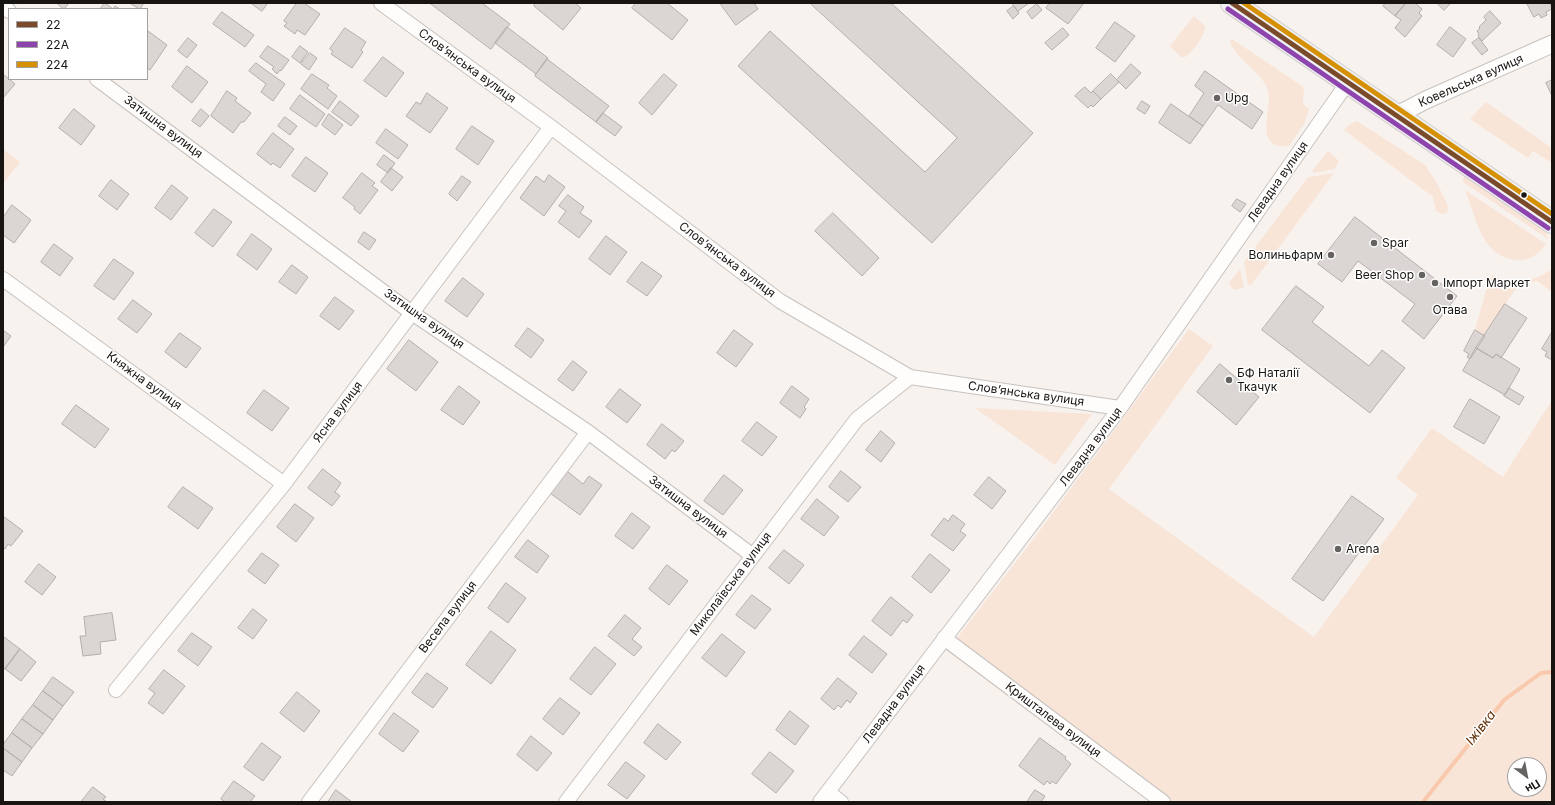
<!DOCTYPE html>
<html>
<head>
<meta charset="utf-8">
<style>
	body { margin:0 }
	#map { position:relative; width:1555px; height:805px; overflow:hidden; background:#f8f2ee; font-family:Inter,sans-serif }
	canvas { display:block }
	.frame { position:absolute; inset:0; border:4px solid #181412; pointer-events:none }
	.legend { position:absolute; left:8px; top:8px; width:140px; height:72px; box-sizing:border-box; background:#fff; border:1px solid #a3a1a0; margin:0; padding:5px 7px; list-style:none; font-size:12px; color:#181412 }
	.legend li { display:flex; align-items:center; gap:8px; height:20px }
	.legend b { width:20px; border:1px solid #a3a1a0 }
	.north { position:absolute; left:1507px; top:757px; width:40px; height:40px; box-sizing:border-box; background:#fff; border:1px solid #a3a1a0; border-radius:50%; rotate:148deg; font-size:11px; font-weight:700; line-height:16px; text-align:center; color:#181412 }
	.north::after { content:''; display:block; margin:auto; width:14px; height:18px; background:#66625f; clip-path:polygon(50% 0,100% 100%,50% 72%,0 100%) }
</style>
</head>
<body>
<div id="map">
<canvas width="1555" height="805"></canvas>
<div class="frame"></div>
<ul class="legend">
<li><b style="height:5px;background:#7a4b2a"></b>22</li>
<li><b style="height:5px;background:#8e44ad"></b>22А</li>
<li><b style="height:5px;background:#d69003"></b>224</li>
</ul>
<div class="north">Пн</div>
</div>
<script>
const ctx = document.querySelector('canvas').getContext('2d');
ctx.lineJoin = 'round';
function fillPath(path, color) {
  ctx.fillStyle = color;
  ctx.fill(path, 'evenodd');
}
function stroke(path, color, width, dash) {
  ctx.strokeStyle = color;
  ctx.lineWidth = width;
  ctx.lineCap = dash ? 'butt' : 'round';
  ctx.setLineDash(dash || []);
  ctx.stroke(path);
}
function write(font, color, halo, rows, align = 'center') {
  ctx.font = font + ' Inter,sans-serif';
  ctx.lineWidth = 3;
  ctx.setLineDash([]);
  ctx.textBaseline = 'middle';
  ctx.strokeStyle = halo;
  ctx.fillStyle = color;
  for (const [text, x, y, turn = 0] of rows) {
    ctx.save();
    ctx.translate(x, y);
    ctx.rotate((+turn || 0) * Math.PI / 180);
    ctx.textAlign = isNaN(turn) ? turn : align;
    if (halo) ctx.strokeText(text, 0, 0);
    ctx.fillText(text, 0, 0);
    ctx.restore();
  }
}
fillPath(new Path2D(`
	M 1194,16 L 1205,26 C 1207,33 1192,53 1185,57 L 1181,57 L 1170,46 Z
	M 1232,39 L 1302,86 L 1304,88 L 1303,104 L 1309,109 L 1304,124 L 1289,146 C 1252,150 1273,110 1268,91 C 1262,71 1238,62 1230,42 Z
	M 1486,102 L 1552,148 L 1552,163 L 1533,151 L 1528,158 L 1470,119 Z
	M 1357,121 L 1425,165 L 1437,183 L 1448,206 L 1447,213 L 1442,214 L 1436,211 L 1433,197 L 1344,130 L 1349,125 Z
	M 3,149 L 20,162 L 3,184 Z
	M 1328,151 L 1339,161 L 1335,169 L 1314,173 L 1312,171 Z
	M 1334,173 L 1251,285 L 1248,285 L 1244,262 L 1308,177 Z
	M 1466,176 L 1546,231 L 1548,239 L 1463,182 L 1463,178 Z
	M 1465,190 L 1546,244 C 1540,253 1530,261 1518,260 C 1482,259 1476,217 1465,190 Z
	M 1240,269 L 1244,287 L 1236,290 L 1232,288 L 1229,283 Z
	M 1552,269 L 1552,292 L 1537,281 L 1518,285 L 1485,336 L 1475,330 L 1488,283 L 1492,275 C 1513,285 1534,282 1552,269 Z
	M 1189,329 L 1213,346 L 1109,489 L 1314,637 L 1418,495 L 1396,478 L 1432,428 L 1503,477 L 1552,400 L 1552,802 L 1150,802 L 947,651 L 1032,541 ZM 1515,765 L 1539,765 L 1539,789 L 1515,789 Z
	M 975,408 L 1092,414 L 1055,465 Z`), '#f9e5d8');
stroke(new Path2D(`
	M 1423,802 L 1504,700 L 1541,673 L 1552,672`), '#f8c9ac', 4);
const building = new Path2D(`
	M 57,3 L 69,3 L 64,9 Z
	M 105,3 L 113,9 L 115,6 L 120,9 L 100,9 Z
	M 130,3 L 144,3 L 140,9 Z
	M 251,3 L 268,3 L 262,11 Z
	M 297,3 L 304,3 L 320,14 L 305,35 L 297,30 L 295,34 L 284,26 L 287,23 L 284,21 Z
	M 430,3 L 482,3 L 510,24 L 491,49 Z
	M 536,3 L 575,3 L 581,8 L 563,30 L 534,6 Z
	M 636,3 L 667,3 L 688,20 L 672,40 L 632,8 Z
	M 720,3 L 754,3 L 758,9 L 736,25 Z
	M 810,3 L 891,3 L 1033,133 L 932,243 L 738,66 L 770,31 L 925,172 L 957,138 Z
	M 1012,3 L 1029,3 L 1018,11 Z
	M 1050,3 L 1084,3 L 1068,24 L 1046,8 Z
	M 1386,3 L 1406,3 L 1395,16 L 1383,6 Z
	M 1406,3 L 1415,3 L 1422,9 L 1419,13 L 1422,16 L 1405,37 L 1395,28 L 1401,20 L 1395,16 Z
	M 1437,3 L 1451,3 L 1444,10 Z
	M 1527,3 L 1550,3 L 1552,9 L 1546,12 L 1547,15 L 1541,18 L 1539,14 L 1534,17 Z
	M 1037,4 L 1042,10 L 1032,19 L 1027,12 Z
	M 1014,6 L 1019,13 L 1013,19 L 1007,11 Z
	M 1490,11 L 1501,23 L 1482,41 L 1478,36 L 1479,34 L 1477,31 L 1480,28 L 1479,27 L 1486,20 L 1484,17 Z
	M 222,12 L 254,35 L 245,47 L 213,24 Z
	M 1115,22 L 1135,36 L 1115,62 L 1096,48 Z
	M 507,27 L 548,58 L 536,74 L 495,43 Z
	M 1450,27 L 1466,39 L 1453,57 L 1437,45 Z
	M 345,28 L 366,42 L 361,50 L 363,52 L 352,68 L 331,54 L 333,51 L 330,49 Z
	M 1063,28 L 1069,35 L 1052,50 L 1045,43 Z
	M 148,31 L 167,45 L 150,70 L 147,68 Z
	M 188,38 L 197,45 L 187,58 L 178,51 Z
	M 1479,38 L 1488,50 L 1482,55 L 1472,43 Z
	M 268,46 L 289,60 L 281,71 L 280,70 L 277,74 L 272,69 L 274,67 L 260,57 Z
	M 300,46 L 308,52 L 300,63 L 292,57 Z
	M 310,53 L 317,58 L 309,70 L 301,64 Z
	M 383,57 L 404,73 L 386,97 L 364,81 Z
	M 547,59 L 609,106 L 596,122 L 535,76 Z
	M 256,63 L 285,84 L 273,101 L 261,92 L 266,84 L 249,71 Z
	M 1131,64 L 1141,73 L 1126,89 L 1117,80 Z
	M 187,66 L 208,82 L 192,103 L 172,87 Z
	M 1205,71 L 1263,112 L 1252,129 L 1218,105 L 1203,126 L 1189,116 L 1204,93 L 1195,86 Z
	M 3,74 L 15,84 L 3,98 Z
	M 312,74 L 329,85 L 327,88 L 337,96 L 328,109 L 301,89 Z
	M 664,74 L 677,85 L 652,115 L 639,103 Z
	M 1111,74 L 1119,82 L 1101,99 L 1093,91 Z
	M 1552,80 L 1552,96 L 1546,83 Z
	M 1085,87 L 1091,93 L 1093,91 L 1101,99 L 1093,107 L 1091,105 L 1088,108 L 1075,96 Z
	M 227,91 L 237,98 L 235,101 L 251,113 L 244,122 L 241,122 L 233,133 L 211,116 Z
	M 427,93 L 448,108 L 430,133 L 406,116 L 416,102 L 420,104 Z
	M 300,95 L 325,114 L 316,127 L 290,109 Z
	M 340,101 L 359,116 L 351,126 L 332,112 Z
	M 1142,101 L 1150,106 L 1145,114 L 1137,109 Z
	M 1171,104 L 1203,126 L 1190,144 L 1159,123 Z
	M 74,109 L 95,126 L 81,145 L 59,128 Z
	M 201,109 L 209,116 L 200,127 L 192,121 Z
	M 603,113 L 622,127 L 615,136 L 596,122 Z
	M 329,114 L 343,125 L 335,135 L 322,125 Z
	M 285,117 L 297,126 L 290,135 L 278,126 Z
	M 472,126 L 494,141 L 478,165 L 456,149 Z
	M 386,129 L 408,145 L 398,159 L 376,143 Z
	M 273,133 L 294,149 L 280,168 L 273,163 L 271,165 L 257,154 Z
	M 384,155 L 395,163 L 388,173 L 377,165 Z
	M 306,157 L 328,173 L 315,192 L 292,176 Z
	M 391,168 L 403,177 L 392,191 L 381,182 Z
	M 362,173 L 375,183 L 372,186 L 378,190 L 360,214 L 354,209 L 355,207 L 343,198 Z
	M 549,175 L 565,187 L 544,216 L 520,198 L 536,176 L 544,182 Z
	M 462,176 L 471,182 L 457,201 L 449,194 Z
	M 111,180 L 129,194 L 117,210 L 99,196 Z
	M 172,185 L 188,198 L 171,220 L 155,208 Z
	M 568,195 L 584,207 L 580,213 L 592,221 L 579,238 L 558,222 L 566,211 L 559,206 Z
	M 1237,199 L 1246,204 L 1240,212 L 1232,206 Z
	M 12,205 L 31,220 L 14,243 L 3,235 L 3,218 Z
	M 214,209 L 232,222 L 213,247 L 195,233 Z
	M 833,213 L 879,258 L 862,276 L 815,231 Z
	M 1355,217 L 1457,296 L 1424,339 L 1402,321 L 1415,304 L 1358,261 L 1342,282 L 1318,264 Z
	M 364,232 L 376,240 L 369,250 L 358,242 Z
	M 252,234 L 272,249 L 257,270 L 237,255 Z
	M 606,236 L 627,252 L 610,275 L 589,259 Z
	M 54,244 L 73,258 L 60,276 L 41,262 Z
	M 114,259 L 134,273 L 114,300 L 94,286 Z
	M 642,262 L 662,276 L 647,296 L 627,282 Z
	M 292,265 L 308,277 L 296,294 L 279,282 Z
	M 463,278 L 484,294 L 467,317 L 445,301 Z
	M 1296,286 L 1324,307 L 1312,322 L 1369,366 L 1382,350 L 1405,368 L 1370,413 L 1262,330 Z
	M 335,297 L 354,311 L 339,330 L 320,316 Z
	M 133,300 L 152,314 L 137,333 L 118,319 Z
	M 1505,304 L 1527,318 L 1501,358 L 1496,354 L 1493,358 L 1476,348 Z
	M 528,328 L 544,340 L 531,358 L 515,346 Z
	M 3,330 L 11,336 L 3,347 Z
	M 734,330 L 753,344 L 736,367 L 717,353 Z
	M 1475,330 L 1485,336 L 1470,359 L 1467,357 L 1469,354 L 1464,351 Z
	M 1552,332 L 1552,360 L 1545,356 L 1547,352 L 1542,349 Z
	M 180,333 L 201,348 L 186,368 L 165,352 Z
	M 409,340 L 438,362 L 416,391 L 387,369 Z
	M 1476,348 L 1493,358 L 1496,354 L 1520,369 L 1505,395 L 1463,371 Z
	M 573,361 L 587,372 L 573,391 L 558,380 Z
	M 1220,364 L 1259,397 L 1236,425 L 1197,392 Z
	M 459,386 L 480,402 L 463,425 L 441,410 Z
	M 792,386 L 809,399 L 804,407 L 806,409 L 800,418 L 780,403 Z
	M 1509,388 L 1524,397 L 1519,405 L 1504,396 Z
	M 620,389 L 641,405 L 627,423 L 606,407 Z
	M 264,390 L 289,408 L 272,431 L 247,413 Z
	M 1470,399 L 1500,417 L 1484,444 L 1454,427 Z
	M 76,405 L 109,429 L 95,448 L 62,424 Z
	M 757,422 L 777,437 L 762,456 L 742,441 Z
	M 662,424 L 684,441 L 675,452 L 672,450 L 665,459 L 647,445 Z
	M 881,431 L 895,443 L 881,462 L 866,450 Z
	M 323,469 L 341,483 L 335,492 L 340,496 L 332,506 L 308,488 Z
	M 567,471 L 583,484 L 589,476 L 602,485 L 580,515 L 550,493 Z
	M 841,471 L 861,487 L 848,502 L 829,487 Z
	M 724,475 L 743,490 L 723,515 L 704,501 Z
	M 989,477 L 1006,491 L 992,509 L 974,495 Z
	M 183,487 L 213,508 L 198,529 L 168,507 Z
	M 1352,496 L 1384,519 L 1323,601 L 1292,579 Z
	M 817,499 L 839,517 L 824,536 L 801,519 Z
	M 295,504 L 314,518 L 296,542 L 277,527 Z
	M 632,513 L 650,527 L 633,549 L 615,536 Z
	M 953,515 L 965,524 L 960,531 L 966,535 L 953,551 L 931,535 L 944,518 L 948,521 Z
	M 3,516 L 23,531 L 11,546 L 8,544 L 5,549 L 3,547 Z
	M 528,540 L 549,556 L 537,573 L 515,557 Z
	M 784,550 L 804,565 L 789,584 L 769,568 Z
	M 262,553 L 279,565 L 265,584 L 248,571 Z
	M 930,554 L 950,570 L 931,593 L 912,577 Z
	M 39,564 L 56,577 L 42,595 L 25,582 Z
	M 667,565 L 688,581 L 669,605 L 649,589 Z
	M 506,583 L 526,598 L 508,623 L 488,608 Z
	M 752,595 L 771,609 L 755,629 L 736,615 Z
	M 891,597 L 913,615 L 907,623 L 903,620 L 891,636 L 872,621 Z
	M 253,609 L 267,620 L 253,639 L 238,628 Z
	M 112,613 L 116,640 L 100,642 L 101,654 L 83,656 L 80,636 L 86,636 L 84,617 Z
	M 625,615 L 641,628 L 632,639 L 642,647 L 634,656 L 608,636 Z
	M 491,631 L 516,650 L 491,684 L 466,665 Z
	M 192,633 L 212,647 L 198,666 L 178,651 Z
	M 722,634 L 745,652 L 726,677 L 702,658 Z
	M 864,636 L 887,654 L 872,673 L 849,655 Z
	M 4,637 L 20,649 L 5,669 L 3,668 Z
	M 595,647 L 616,664 L 591,695 L 570,679 Z
	M 20,649 L 36,662 L 21,681 L 5,669 Z
	M 164,670 L 185,686 L 163,714 L 148,703 L 155,693 L 149,689 Z
	M 427,673 L 448,688 L 433,708 L 412,693 Z
	M 53,677 L 74,692 L 63,706 L 43,691 Z
	M 838,678 L 857,693 L 850,703 L 847,700 L 841,708 L 838,705 L 834,710 L 821,699 Z
	M 43,691 L 63,706 L 53,720 L 33,705 Z
	M 297,692 L 320,711 L 304,732 L 280,713 Z
	M 560,698 L 580,713 L 563,735 L 543,719 Z
	M 33,705 L 53,720 L 43,734 L 22,719 Z
	M 790,711 L 809,726 L 795,745 L 776,730 Z
	M 394,713 L 419,731 L 403,752 L 379,734 Z
	M 22,719 L 43,734 L 32,748 L 12,733 Z
	M 658,724 L 681,742 L 666,760 L 644,743 Z
	M 12,733 L 32,748 L 22,762 L 3,748 L 3,745 Z
	M 531,736 L 552,753 L 537,771 L 517,755 Z
	M 1040,738 L 1066,757 L 1065,759 L 1071,764 L 1056,784 L 1052,781 L 1050,784 L 1047,781 L 1044,785 L 1019,766 Z
	M 262,743 L 281,757 L 263,781 L 244,767 Z
	M 3,748 L 22,762 L 12,776 L 3,770 Z
	M 770,752 L 794,771 L 776,793 L 752,774 Z
	M 626,762 L 645,776 L 627,799 L 608,785 Z
	M 234,781 L 255,796 L 250,802 L 225,802 L 221,799 Z
	M 93,787 L 106,797 L 103,799 L 107,802 L 81,802 Z
	M 336,790 L 352,802 L 328,802 Z
	M 1035,790 L 1045,796 L 1041,802 L 1027,802 Z`);
fillPath(building, '#dbd6d4');
stroke(building, '#b3aeac', 1);
const minor = new Path2D(`
	M 381,3 L 551,127 L 780,301 L 910,377 L 1120,408
	M 3,5 L 9,11
	M 97,79 L 412,313 L 588,432 L 753,556
	M 3,279 L 284,484
	M 944,638 L 1163,802
	M 116,690 L 284,484 L 551,127
	M 828,792 L 841,802
	M 309,802 L 588,432
	M 566,802 L 857,419 L 910,377
	M 820,802 L 1120,408 L 1348,82`);
const tertiary = new Path2D(`
	M 1397,115 L 1426,100 L 1552,44`);
const primary = new Path2D(`
	M 1232,3 L 1552,222`);
stroke(minor, '#c6c2bf', 16);
stroke(tertiary, '#c6c2bf', 19);
stroke(primary, '#d3d0ce', 24);
stroke(minor, '#fefdfc', 14);
stroke(tertiary, '#fefdfc', 17);
stroke(primary, '#f0f1f5', 22);
stroke(new Path2D(`
	M 1232,3 L 1552,222`), '#7a4b2a', 5);
stroke(new Path2D(`
	M 1228,9 L 1548,228`), '#8e44ad', 5);
stroke(new Path2D(`
	M 1244,3 L 1552,214`), '#d69003', 5);
for (const [x, y, r, color] of [
	[1217,98,4,"#66625f"],
	[1524,195,3.5,"#181412"],
	[1374,243,4,"#66625f"],
	[1331,255,4,"#66625f"],
	[1422,275,4,"#66625f"],
	[1435,283,4,"#66625f"],
	[1450,297,4,"#66625f"],
	[1229,380,4,"#66625f"],
	[1338,549,4,"#66625f"]
]) {
  const dot = new Path2D();
  dot.arc(x, y, r, 0, 2 * Math.PI);
  ctx.fillStyle = color;
  ctx.fill(dot);
  stroke(dot, '#fff', 1.5);
}
write('12px', '#181412', '#fff', [
	["Словʼянська вулиця",467,66,36],
	["Ковельська вулиця",1471,81,-24],
	["Затишна вулиця",163,127,37],
	["Левадна вулиця",1278,182,-55],
	["Словʼянська вулиця",727,260,37],
	["Затишна вулиця",424,319,35],
	["Княжна вулиця",144,381,36],
	["Словʼянська вулиця",1026,394,8],
	["Ясна вулиця",338,412,-53],
	["Левадна вулиця",1091,447,-53],
	["Затишна вулиця",688,507,37],
	["Миколаївська вулиця",731,584,-53],
	["Весела вулиця",448,617,-53],
	["Левадна вулиця",894,704,-53],
	["Кришталева вулиця",1053,720,37]
]);
write('12px', '#181412', '#fff', [
	["Upg",1225,98],
	["Spar",1382,243],
	["Волиньфарм",1323,255,"right"],
	["Beer Shop",1414,275,"right"],
	["Імпорт Маркет",1443,283],
	["Отава",1450,310,"center"],
	["БФ Наталії",1237,373],
	["Ткачук",1237,387],
	["Arena",1346,549]
], 'left');
write('italic 13px', '#5d2c02', '#fff', [
	["Іжівка",1481,728,-52]
]);
</script>
</body>
</html>
